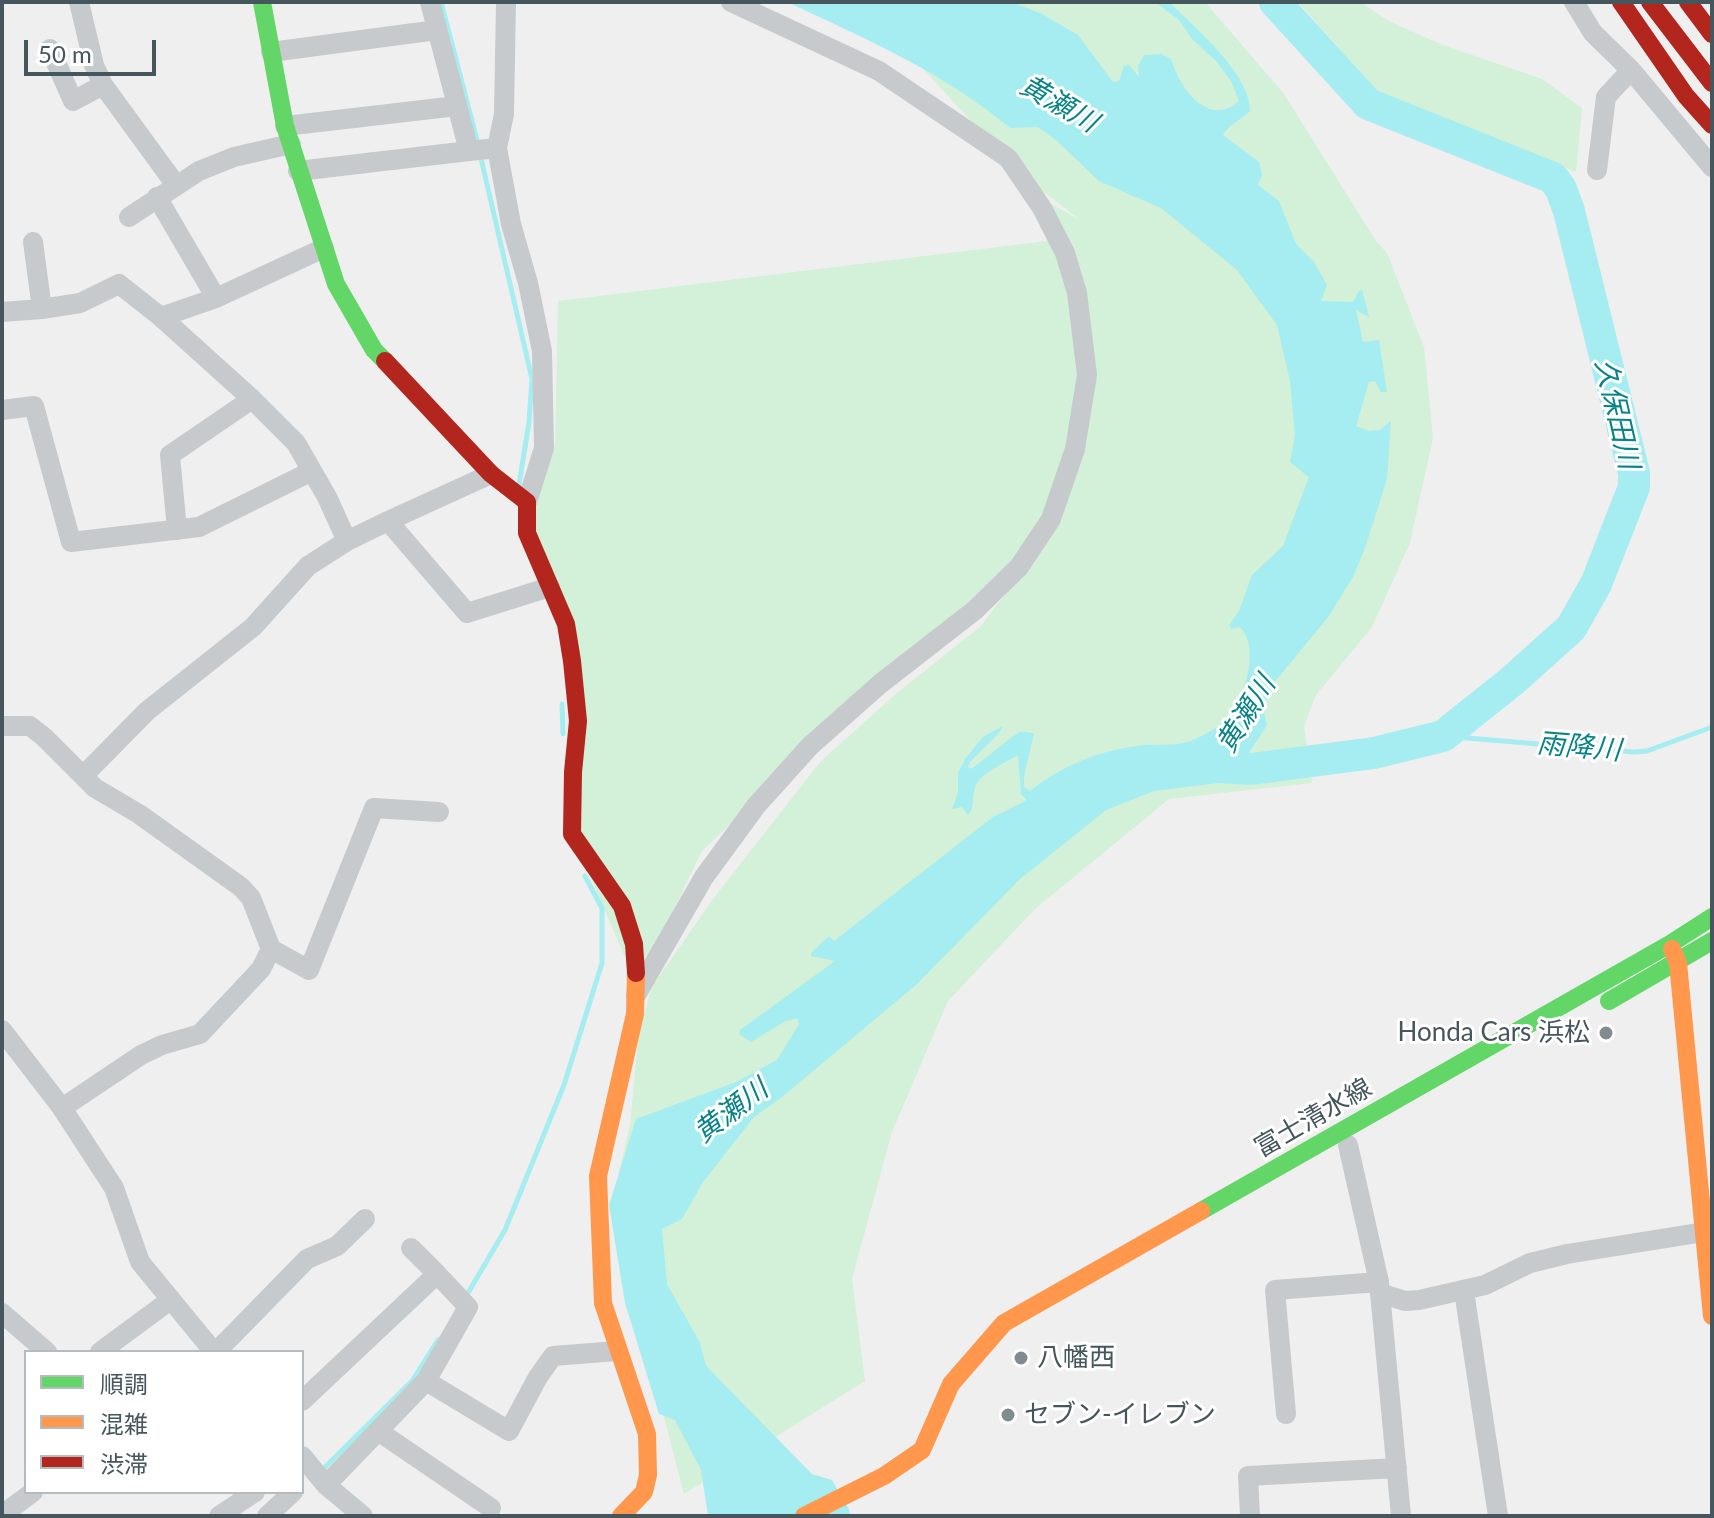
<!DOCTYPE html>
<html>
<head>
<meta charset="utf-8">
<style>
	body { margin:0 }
	#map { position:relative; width:1714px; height:1518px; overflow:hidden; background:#f0efef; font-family:Lato,"Noto Sans JP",sans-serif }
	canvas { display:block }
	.frame { position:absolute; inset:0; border:4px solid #46565d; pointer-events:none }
	.legend { position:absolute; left:24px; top:1350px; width:280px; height:144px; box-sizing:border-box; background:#fff; border:2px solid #b5bbbe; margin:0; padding:10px 14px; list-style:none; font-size:24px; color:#46565d }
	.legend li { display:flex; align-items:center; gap:16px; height:40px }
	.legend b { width:40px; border:2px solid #b5bbbe }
	.scale { position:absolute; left:24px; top:40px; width:132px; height:36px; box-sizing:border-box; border:4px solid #46565d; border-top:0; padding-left:10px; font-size:24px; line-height:28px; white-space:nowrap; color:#46565d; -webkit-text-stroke:6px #fff; paint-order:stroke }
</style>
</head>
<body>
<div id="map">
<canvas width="1714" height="1518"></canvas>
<div class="frame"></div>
<ul class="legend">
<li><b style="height:10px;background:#63d668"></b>順調</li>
<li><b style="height:10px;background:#ff974d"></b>混雑</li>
<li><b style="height:10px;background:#b3261e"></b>渋滞</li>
</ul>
<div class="scale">50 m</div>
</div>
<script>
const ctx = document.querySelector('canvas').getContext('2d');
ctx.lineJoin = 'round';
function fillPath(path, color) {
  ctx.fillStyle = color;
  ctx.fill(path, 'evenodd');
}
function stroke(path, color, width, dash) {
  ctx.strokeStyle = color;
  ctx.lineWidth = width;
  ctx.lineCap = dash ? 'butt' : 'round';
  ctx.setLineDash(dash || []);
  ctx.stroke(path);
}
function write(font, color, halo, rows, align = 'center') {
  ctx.font = font + ' Lato,"Noto Sans JP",sans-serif';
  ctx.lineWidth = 6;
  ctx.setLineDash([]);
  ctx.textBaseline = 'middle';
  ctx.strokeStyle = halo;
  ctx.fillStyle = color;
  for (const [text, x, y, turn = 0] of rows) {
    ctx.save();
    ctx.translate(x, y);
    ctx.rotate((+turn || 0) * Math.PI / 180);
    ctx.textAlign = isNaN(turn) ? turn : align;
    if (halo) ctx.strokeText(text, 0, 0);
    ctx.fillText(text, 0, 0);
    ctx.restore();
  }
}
fillPath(new Path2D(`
	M 855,2 L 1205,2 L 1284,94 L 1376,241 L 1387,253 L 1424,347 L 1433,438 L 1410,543 L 1372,627 L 1316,695 L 1304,726 L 1312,783 L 1169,799 L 1035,909 L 948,1001 L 892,1132 L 852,1279 L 865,1381 L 684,1494 L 610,1210 L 630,1125 L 638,1039 L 651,988 L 713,899 L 820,762 L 898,692 L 980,627 L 1062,520 L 1076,463 L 990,595 L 843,717 L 702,851 L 637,985 L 572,834 L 581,659 L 527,524 L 555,445 L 558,301 L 1055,240 L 1041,198 L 1080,220 L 1018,172 L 871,12 Z
	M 1298,2 L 1360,2 L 1389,21 L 1440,44 L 1542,79 L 1582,108 L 1576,172 L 1376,90 Z`), '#d3f0d8');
fillPath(new Path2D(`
	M 787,2 L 948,2 L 956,4 L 955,2 L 1012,2 L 1042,14 L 1078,35 L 1113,82 L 1119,81 L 1124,66 L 1129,65 L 1139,77 L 1138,66 L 1144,55 L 1161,54 L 1171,59 C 1179,87 1208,129 1239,101 L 1231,81 L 1216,61 L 1193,40 L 1179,20 L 1155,2 L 1169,2 C 1195,28 1250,73 1250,111 C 1241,120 1229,124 1223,135 L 1259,162 L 1262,174 L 1258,185 L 1279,201 L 1296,244 L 1314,262 L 1327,285 L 1321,301 L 1353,302 L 1359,291 L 1362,290 L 1369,317 L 1356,310 L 1363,342 L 1379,340 L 1387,392 L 1381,392 L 1375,381 L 1369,382 L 1356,426 L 1369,431 L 1380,430 L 1391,421 L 1387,479 L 1365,548 L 1354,575 L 1329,616 L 1272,685 L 1263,708 L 1267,725 L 1245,759 L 1242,780 L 1154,791 L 1106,810 L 1020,879 L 917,984 L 782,1097 L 754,1117 L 703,1182 L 682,1219 L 662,1229 L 667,1284 L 700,1343 L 706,1366 L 812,1474 L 832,1480 L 849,1509 L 850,1516 L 708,1516 L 701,1470 L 675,1420 L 659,1414 L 625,1303 L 609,1205 L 636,1119 L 736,1082 L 777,1060 L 799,1024 L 797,1018 L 784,1022 L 751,1042 L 739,1034 L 740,1030 L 835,961 L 811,956 L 811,953 L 829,936 L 834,941 L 993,817 L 1027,800 L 1021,794 L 1018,755 C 1006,763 983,771 976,785 C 971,795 976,806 968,815 L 962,807 L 952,809 L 958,792 L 958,773 L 965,759 L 984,736 L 1003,726 L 999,733 L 970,762 L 968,767 L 971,769 C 980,763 1016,733 1020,732 C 1023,731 1031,733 1034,733 L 1024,776 L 1024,787 L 1030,791 C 1062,766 1096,752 1136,746 C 1153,743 1175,747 1191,741 C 1200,737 1216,729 1223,723 C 1243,703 1262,650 1240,627 L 1231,629 L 1229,625 L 1239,611 L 1252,575 L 1283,546 L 1309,477 L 1290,462 L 1295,435 L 1290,381 L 1277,325 L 1237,270 L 1161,208 L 1099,181 L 1057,141 L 1038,127 L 1010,128 C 945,73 864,38 787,2 Z`), '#a5edf0');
stroke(new Path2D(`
	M 441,2 L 478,144
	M 480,154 L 532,379 L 529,422 L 519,485
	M 562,704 L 563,734
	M 1443,736 L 1634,752 L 1647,751 L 1712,727
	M 465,1298 L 505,1230 L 564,1085 L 602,963 L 602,908 L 585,876
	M 320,1472 L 412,1381 L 438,1340`), '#a5edf0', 5);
stroke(new Path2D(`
	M 1204,766 L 1251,769 L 1374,753 L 1443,736 L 1512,681 L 1571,628 L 1596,584 L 1634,487 L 1634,473 L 1569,211 L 1561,189 L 1553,178 L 1368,104 L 1275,2`), '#a5edf0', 32);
stroke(new Path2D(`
	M 79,2 L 94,65 L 103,85 L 176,185
	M 1574,2 L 1593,33 L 1631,70 L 1712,167
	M 50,49 L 73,101 L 103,85
	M 271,52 L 437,30
	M 285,126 L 457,106
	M 497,148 L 504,114 L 506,2
	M 469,151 L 497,148 L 511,224 L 528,283 L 542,351 L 544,448 L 527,502
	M 1597,170 L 1606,97 L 1631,70
	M 298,171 L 469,151 L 430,2
	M 157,197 L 216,298
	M 129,217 L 199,171 L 234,157 L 291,144
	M 324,248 L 216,298 L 161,317 L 252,399 L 296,443 L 327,497 L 347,541
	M 42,309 L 80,303 L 119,284 L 161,317
	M 2,312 L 42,309 L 33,242
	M 2,410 L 34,406 L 71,542 L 199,527 L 312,471
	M 388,521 L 467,613 L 550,587
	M 177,530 L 170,455 L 252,399
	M 2,726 L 30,726 L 44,737 L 95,788 L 139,814 L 241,887 L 251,898 L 271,949 L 261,969 L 200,1034 L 162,1045 L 141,1055 L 62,1108
	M 83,776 L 147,711 L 253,627 L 308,566 L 347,541 L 388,521 L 491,474
	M 271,949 L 309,970 L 374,808 L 439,812
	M 636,995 L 704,877 L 756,806 L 810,746 L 880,684 L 975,610 L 1019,567 L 1051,519 L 1075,449 L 1087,375 L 1077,293 L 1065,253 L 1042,208 L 1008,158 L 879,71 L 731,2
	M 2,1030 L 62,1108 L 114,1188 L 140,1262 L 214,1352
	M 1348,1145 L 1379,1282 L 1401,1516
	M 1464,1291 L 1498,1516
	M 1380,1293 L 1405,1301 L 1419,1300 L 1485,1285 L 1530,1263 L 1567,1254 L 1704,1232
	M 2,1313 L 47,1352
	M 100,1352 L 169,1301
	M 216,1352 L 307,1259 L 337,1246 L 365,1219
	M 426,1381 L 509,1431 L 538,1377 L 553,1356 L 617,1351
	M 302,1401 L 437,1274 L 411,1248
	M 1286,1414 L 1275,1290 L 1379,1282
	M 378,1431 L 491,1508
	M 302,1456 L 326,1485 L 363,1516
	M 326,1485 L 426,1381 L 468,1307 L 437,1274
	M 2,1515 L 33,1492
	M 219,1516 L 255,1492
	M 267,1516 L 293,1492
	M 1250,1516 L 1248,1476 L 1397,1468`), '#c6cacc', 20);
stroke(new Path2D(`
	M 262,2 L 285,126 L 336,284 L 374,350 L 385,361
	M 1609,1001 L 1712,941
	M 1201,1211 L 1670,944 L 1712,917`), '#63d668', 18);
stroke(new Path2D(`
	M 1672,949 L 1678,963 L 1712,1316
	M 621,1516 L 644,1492 L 648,1475 L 647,1434 L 603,1303 L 598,1176 L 635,1014 L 636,973
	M 804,1516 L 884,1476 L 922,1450 L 951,1384 L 1004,1323 L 1201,1211`), '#ff974d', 18);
stroke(new Path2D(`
	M 1621,2 L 1686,96 L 1712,125
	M 1650,2 L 1712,83
	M 1688,2 L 1712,34
	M 385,361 L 491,474 L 527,502 L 527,533 L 566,624 L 572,661 L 578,721 L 573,772 L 572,834 L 622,906 L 634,944 L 636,973`), '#b3261e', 18);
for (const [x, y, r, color] of [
	[1606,1033,8,"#828c90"],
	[1021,1358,8,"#828c90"],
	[1008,1415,8,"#828c90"]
]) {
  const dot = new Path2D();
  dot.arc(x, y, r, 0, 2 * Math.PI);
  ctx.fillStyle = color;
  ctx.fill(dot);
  stroke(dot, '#fff', 3);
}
write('26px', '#46565d', '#fff', [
	["Honda Cars 浜松",1590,1033,"right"],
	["八幡西",1037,1358],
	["セブン-イレブン",1024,1415]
], 'left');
write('26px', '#46565d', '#fff', [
	["富士清水線",1313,1118,-30]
]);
write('italic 28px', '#088488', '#fff', [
	["黄瀬川",1059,104,30],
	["久保田川",1617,414,77],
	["黄瀬川",1246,714,-58],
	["雨降川",1579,747,5],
	["黄瀬川",731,1111,-37]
]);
</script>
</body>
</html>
